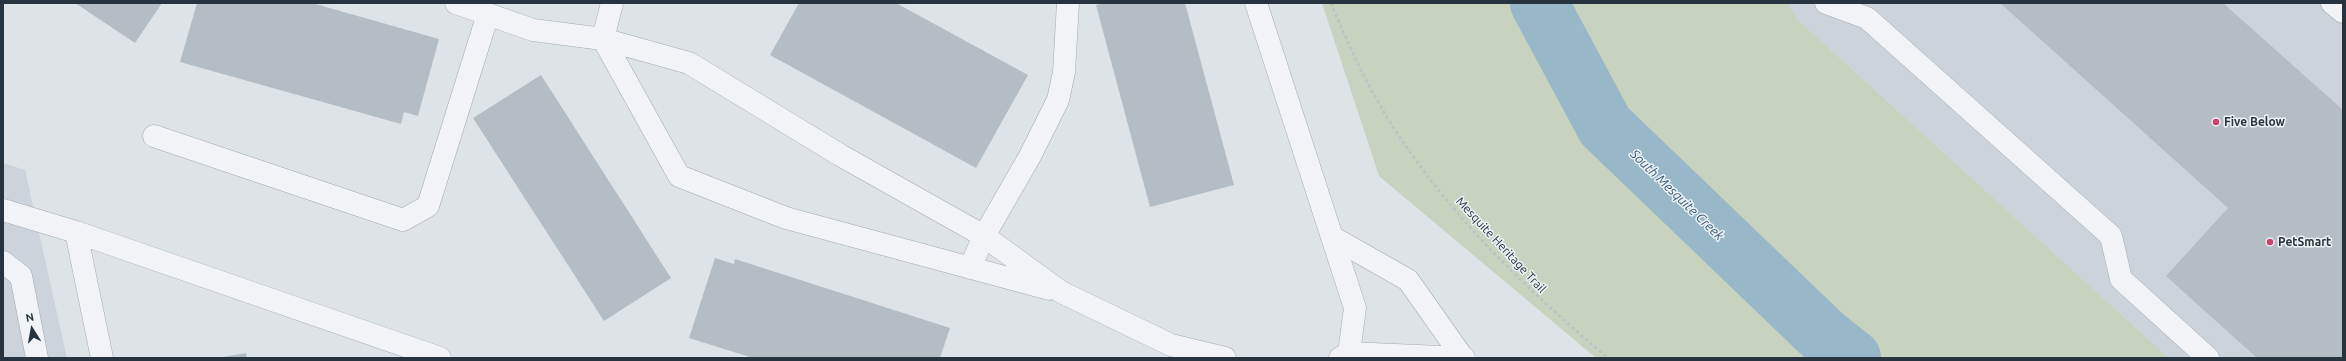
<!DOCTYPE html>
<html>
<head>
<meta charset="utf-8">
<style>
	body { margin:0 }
	#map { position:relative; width:2346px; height:361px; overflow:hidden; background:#dee3e8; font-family:Ubuntu,sans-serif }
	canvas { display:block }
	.frame { position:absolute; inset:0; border:4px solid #27333e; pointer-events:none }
	.north { position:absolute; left:12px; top:309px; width:40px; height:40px; -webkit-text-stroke:3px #edf2f5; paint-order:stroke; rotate:349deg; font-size:11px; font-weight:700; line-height:16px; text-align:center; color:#27333e }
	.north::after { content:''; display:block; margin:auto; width:14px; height:18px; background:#27333e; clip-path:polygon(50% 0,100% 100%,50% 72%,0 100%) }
</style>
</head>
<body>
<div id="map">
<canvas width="2346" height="361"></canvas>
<div class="frame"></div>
<div class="north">N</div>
</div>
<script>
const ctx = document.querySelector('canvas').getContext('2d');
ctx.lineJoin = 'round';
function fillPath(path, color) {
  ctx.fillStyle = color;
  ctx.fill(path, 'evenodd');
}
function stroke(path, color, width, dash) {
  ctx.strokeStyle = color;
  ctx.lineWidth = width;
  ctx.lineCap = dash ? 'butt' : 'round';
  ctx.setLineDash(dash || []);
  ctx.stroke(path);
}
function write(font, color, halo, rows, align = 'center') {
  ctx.font = font + ' Ubuntu,sans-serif';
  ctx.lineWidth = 3;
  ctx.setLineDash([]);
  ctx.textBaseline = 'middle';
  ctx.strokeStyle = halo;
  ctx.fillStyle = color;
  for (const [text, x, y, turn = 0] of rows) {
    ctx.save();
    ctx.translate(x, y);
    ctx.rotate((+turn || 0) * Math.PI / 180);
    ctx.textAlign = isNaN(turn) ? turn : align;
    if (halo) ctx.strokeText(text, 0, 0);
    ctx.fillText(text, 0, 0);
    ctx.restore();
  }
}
fillPath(new Path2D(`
	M 1788,3 L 2343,3 L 2343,358 L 2169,358 L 1797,19 Z
	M 3,163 L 25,170 L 67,358 L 3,358 Z`), '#ccd3da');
fillPath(new Path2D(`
	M 1322,3 L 1788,3 L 1797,19 L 2169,358 L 1596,358 L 1379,176 Z`), '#c7d2bf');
stroke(new Path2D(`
	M 1539,3 L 1605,126 L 1824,336 L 1852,358`), '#98b7c8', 58);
fillPath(new Path2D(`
	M 75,3 L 162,3 L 135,43 Z
	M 197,3 L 312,3 L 439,39 L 418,116 L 404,112 L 401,124 L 180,62 Z
	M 799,3 L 896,3 L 1028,75 L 976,168 L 770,55 Z
	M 1104,3 L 1185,3 L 1234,185 L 1150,207 L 1096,5 Z
	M 2000,3 L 2223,3 L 2343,110 L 2343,358 L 2257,358 L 2166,276 L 2228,208 Z
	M 541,75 L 671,278 L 604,321 L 473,118 Z
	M 715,258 L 734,264 L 735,259 L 950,328 L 940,358 L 753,358 L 689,338 Z
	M 246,353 L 247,358 L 223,358 L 223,357 Z`), '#b5bdc4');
const minor = new Path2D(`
	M 456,3 L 533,30 L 603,39 L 689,63 L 840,155 L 984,236 L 1061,292 L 1171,345 L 1225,358
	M 612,3 L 603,39 L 679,176 L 786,218 L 1049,289
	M 1256,3 L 1355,308 L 1349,353 L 1340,358
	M 1826,3 L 1867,18 L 2111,236 L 2121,279 L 2208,358
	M 2332,3 L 2343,12
	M 154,136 L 403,220 L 428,206 L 488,14
	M 3,210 L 76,232 L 102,358
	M 76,232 L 440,358
	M 1332,237 L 1408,280 L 1463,358
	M 3,262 L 21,276 L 37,358
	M 970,268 L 984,236 L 1030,156 L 1058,100 L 1064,72 L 1068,3
	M 1349,353 L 1464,358`);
stroke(minor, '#a3abb2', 23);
stroke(new Path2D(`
	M 1331,3 C 1336,16 1342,29 1348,42 C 1403,170 1503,270 1608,358`), '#bcc1c6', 2.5, [3, 3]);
stroke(minor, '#f1f3f6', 22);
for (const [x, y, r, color] of [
	[2216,122,4,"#ce416d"],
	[2270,242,4,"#ce416d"]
]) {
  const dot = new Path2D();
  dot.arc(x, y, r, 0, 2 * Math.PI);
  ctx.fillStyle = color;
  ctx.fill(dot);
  stroke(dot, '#edf2f5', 1.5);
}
write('bold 12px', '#27333e', '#edf2f5', [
	["Five Below",2224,122],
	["PetSmart",2278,242]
], 'left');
write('12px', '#27333e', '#edf2f5', [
	["Mesquite Heritage Trail",1501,245,47]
]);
write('italic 13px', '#315972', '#edf2f5', [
	["South Mesquite Creek",1677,195,44]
]);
</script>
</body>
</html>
